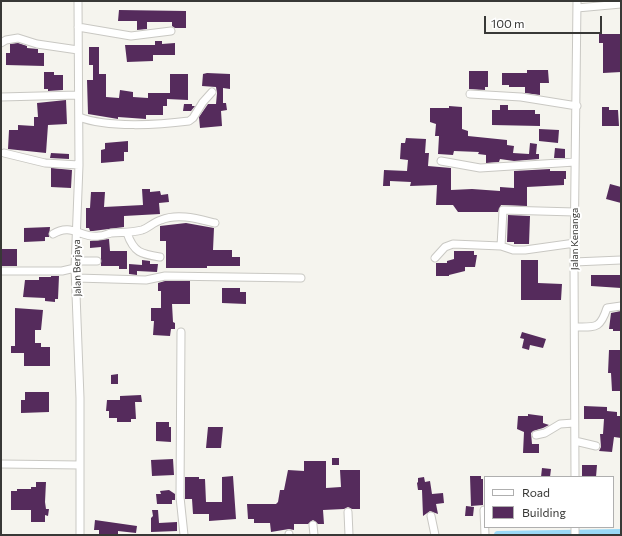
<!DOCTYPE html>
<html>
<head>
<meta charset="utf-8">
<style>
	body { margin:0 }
	#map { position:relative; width:622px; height:536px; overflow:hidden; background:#f5f4ee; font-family:Commissioner,sans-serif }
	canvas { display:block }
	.frame { position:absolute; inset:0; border:2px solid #383836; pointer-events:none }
	.legend { position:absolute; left:484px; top:476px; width:130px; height:52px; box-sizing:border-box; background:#fff; border:1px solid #afafaf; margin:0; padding:5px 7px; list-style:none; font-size:12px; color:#383836 }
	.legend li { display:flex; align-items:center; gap:8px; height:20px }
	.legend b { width:20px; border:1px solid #afafaf }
	.scale { position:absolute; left:484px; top:16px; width:118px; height:18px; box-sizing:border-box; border:2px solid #383836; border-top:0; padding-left:5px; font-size:12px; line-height:14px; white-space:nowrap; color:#383836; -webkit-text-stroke:3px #fff; paint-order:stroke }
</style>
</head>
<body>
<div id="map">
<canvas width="622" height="536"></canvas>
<div class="frame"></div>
<ul class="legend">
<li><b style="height:5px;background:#fff"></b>Road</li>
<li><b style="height:11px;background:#552b5c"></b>Building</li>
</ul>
<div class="scale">100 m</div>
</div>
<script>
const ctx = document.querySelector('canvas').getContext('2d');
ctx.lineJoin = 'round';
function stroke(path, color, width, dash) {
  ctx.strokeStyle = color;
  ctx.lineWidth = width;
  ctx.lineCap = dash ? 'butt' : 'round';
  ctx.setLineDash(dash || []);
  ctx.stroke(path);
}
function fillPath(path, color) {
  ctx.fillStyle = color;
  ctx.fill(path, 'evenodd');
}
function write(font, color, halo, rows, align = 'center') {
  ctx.font = font + ' Commissioner,sans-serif';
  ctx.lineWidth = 4;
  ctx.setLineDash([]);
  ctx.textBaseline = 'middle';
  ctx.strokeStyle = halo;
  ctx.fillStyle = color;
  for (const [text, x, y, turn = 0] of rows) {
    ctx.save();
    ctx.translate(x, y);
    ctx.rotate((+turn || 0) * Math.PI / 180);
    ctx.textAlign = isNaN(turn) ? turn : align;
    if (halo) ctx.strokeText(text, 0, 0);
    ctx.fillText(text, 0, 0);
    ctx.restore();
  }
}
stroke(new Path2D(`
	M 498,535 L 621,533`), '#9ad9f7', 8);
fillPath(new Path2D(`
	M 119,10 L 186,11 L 186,28 L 175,28 L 172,26 L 172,22 L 147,22 L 147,29 L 137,30 L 137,21 L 118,21 Z
	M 599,34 L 621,34 L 621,72 L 603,73 L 603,43 L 599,43 Z
	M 155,41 L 162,41 L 162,44 L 175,43 L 175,55 L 153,55 L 153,61 L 127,62 L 125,45 L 155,45 Z
	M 18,43 L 27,46 L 27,48 L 38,49 L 38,53 L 44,53 L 44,66 L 6,65 L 6,53 L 10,53 L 10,44 Z
	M 89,47 L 99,47 L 99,74 L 106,74 L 106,97 L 119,98 L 120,90 L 133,92 L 133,97 L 148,98 L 148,93 L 170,93 L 170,74 L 188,74 L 188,100 L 167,99 L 167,106 L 163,106 L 163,115 L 146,115 L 146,119 L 118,117 L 118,119 L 88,114 L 87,80 L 93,80 L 93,65 L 89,65 Z
	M 527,70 L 548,70 L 549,83 L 540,83 L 540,95 L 525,93 L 525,87 L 509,87 L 509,85 L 502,85 L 502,73 L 527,73 Z
	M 469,71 L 488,71 L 488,87 L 485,87 L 485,90 L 469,89 Z
	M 44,72 L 54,72 L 54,75 L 63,75 L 63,90 L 48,91 L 48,89 L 44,89 Z
	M 207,73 L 230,74 L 230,89 L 223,88 L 223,103 L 226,103 L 227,110 L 221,111 L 222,126 L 200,128 L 199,117 L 208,104 L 216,104 L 217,93 L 216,87 L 202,86 L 203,74 Z
	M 66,100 L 67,124 L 48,125 L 46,153 L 8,149 L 9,130 L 18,130 L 18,125 L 34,126 L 34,117 L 38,117 L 37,103 Z
	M 184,104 L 192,104 L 192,106 L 195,106 L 191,111 L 183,111 Z
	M 500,105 L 508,105 L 508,110 L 535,110 L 535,114 L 540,114 L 540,126 L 492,125 L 492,110 L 500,110 Z
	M 449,106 L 462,107 L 462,129 L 468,131 L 468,136 L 507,140 L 507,145 L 514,146 L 513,153 L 529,154 L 530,143 L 537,144 L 536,154 L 539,154 L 539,159 L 514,161 L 500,159 L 499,162 L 486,163 L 486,155 L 478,154 L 479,152 L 454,151 L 453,155 L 438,154 L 439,136 L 435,136 L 436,124 L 430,122 L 430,108 L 449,108 Z
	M 602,107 L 609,107 L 609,110 L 618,110 L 619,126 L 602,126 Z
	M 539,129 L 559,130 L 558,143 L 539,141 Z
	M 406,138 L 426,139 L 425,153 L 429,153 L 428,166 L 451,168 L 451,190 L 472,189 L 500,191 L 500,187 L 514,188 L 514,171 L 550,169 L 550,171 L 566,171 L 566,179 L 564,179 L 564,185 L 527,187 L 527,206 L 501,205 L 498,212 L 458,212 L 453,205 L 436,205 L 437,185 L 410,186 L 411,182 L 390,181 L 390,186 L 383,186 L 384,170 L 407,171 L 408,160 L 400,159 L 401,143 L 405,143 Z
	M 128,141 L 128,152 L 124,152 L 124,161 L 101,163 L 101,150 L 105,149 L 105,143 Z
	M 555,148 L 565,149 L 565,158 L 554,158 Z
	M 51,153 L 69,154 L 69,159 L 50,158 Z
	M 51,168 L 72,170 L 71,188 L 51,187 Z
	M 610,184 L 621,187 L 621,203 L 606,199 Z
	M 142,189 L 150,189 L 150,192 L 160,191 L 161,195 L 168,194 L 169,202 L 159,203 L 160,214 L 124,216 L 124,227 L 93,231 L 90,231 L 89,228 L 86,228 L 86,208 L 90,208 L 91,192 L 105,192 L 104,207 L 143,205 Z
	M 508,215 L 530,216 L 529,244 L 514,244 L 514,242 L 507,242 Z
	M 186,223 L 214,228 L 213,250 L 232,250 L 232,257 L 240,257 L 240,266 L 207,266 L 207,268 L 166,268 L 166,241 L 160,241 L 160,226 Z
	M 50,227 L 49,237 L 45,237 L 45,241 L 24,242 L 24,228 Z
	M 109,239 L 110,251 L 127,251 L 127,269 L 119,269 L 119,266 L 101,266 L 101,247 L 90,248 L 90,241 Z
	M 2,249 L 17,249 L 17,266 L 2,266 Z
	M 454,251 L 474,251 L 474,255 L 477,255 L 475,267 L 465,267 L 465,271 L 449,275 L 449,276 L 436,276 L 436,263 L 447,263 L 447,261 L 454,259 Z
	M 142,260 L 150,261 L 150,264 L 158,264 L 157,272 L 137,271 L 137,275 L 129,274 L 129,264 L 142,265 Z
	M 521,260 L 538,260 L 538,283 L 562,284 L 561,300 L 521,300 Z
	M 591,275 L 621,275 L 621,288 L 591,286 Z
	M 51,276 L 59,276 L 58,299 L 55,299 L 55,302 L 45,301 L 45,298 L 23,297 L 25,280 L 39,280 L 39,277 L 51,277 Z
	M 165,281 L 190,281 L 190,304 L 172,304 L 173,322 L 175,323 L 175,329 L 171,329 L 170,336 L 153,335 L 154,321 L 151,321 L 151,308 L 161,308 L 161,291 L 158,291 L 158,283 Z
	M 222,288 L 240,288 L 240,292 L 246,292 L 246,304 L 222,303 Z
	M 15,308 L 43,310 L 41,330 L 35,330 L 35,343 L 41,343 L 41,347 L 50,347 L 50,366 L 24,366 L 24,353 L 11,353 L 11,346 L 15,346 Z
	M 621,311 L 621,331 L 613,331 L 613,329 L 609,329 L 611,313 Z
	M 522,332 L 546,339 L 543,348 L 530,345 L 529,350 L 522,348 L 524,339 L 520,338 Z
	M 609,350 L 621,350 L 621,391 L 612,391 L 611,373 L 608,373 Z
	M 118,374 L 118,384 L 111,384 L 111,375 Z
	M 25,392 L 49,392 L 49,412 L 21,413 L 21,400 L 25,400 Z
	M 141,395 L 142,402 L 135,402 L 136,419 L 131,419 L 131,422 L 117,422 L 117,418 L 109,418 L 109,411 L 106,411 L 107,400 L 120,400 L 120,396 Z
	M 584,406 L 607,407 L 607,411 L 617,412 L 617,416 L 621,416 L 621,438 L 614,437 L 612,452 L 599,451 L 601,447 L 600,434 L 603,434 L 604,419 L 584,419 Z
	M 528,414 L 543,416 L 543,423 L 549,425 L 543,428 L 533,431 L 531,433 L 532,444 L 539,444 L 539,453 L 523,453 L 524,432 L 517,429 L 518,416 L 528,416 Z
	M 156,422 L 169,422 L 169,427 L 171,427 L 171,442 L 156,441 Z
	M 208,427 L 223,427 L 221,448 L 206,448 Z
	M 332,458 L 339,458 L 339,465 L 332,465 Z
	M 173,459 L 174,475 L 152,476 L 151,460 Z
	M 304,461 L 326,461 L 326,488 L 341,487 L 340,470 L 360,470 L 360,509 L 352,509 L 348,507 L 344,509 L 323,510 L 324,524 L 318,524 L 313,520 L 308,524 L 294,524 L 294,530 L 289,529 L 271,532 L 270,523 L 254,523 L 254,519 L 248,519 L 247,504 L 276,504 L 278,502 L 280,490 L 284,490 L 288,470 L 304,471 Z
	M 582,465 L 597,465 L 596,477 L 582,477 Z
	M 542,468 L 551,469 L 550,477 L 541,477 Z
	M 233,476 L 236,519 L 209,521 L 209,514 L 193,514 L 192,499 L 185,499 L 185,477 L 199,477 L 199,479 L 205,479 L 206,502 L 222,502 L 222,477 Z
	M 470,476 L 481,476 L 481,479 L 483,479 L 483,505 L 471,506 Z
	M 424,477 L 425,482 L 430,481 L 432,494 L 443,493 L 444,503 L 436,504 L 438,514 L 430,511 L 423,516 L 422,490 L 418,490 L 417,483 L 418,482 L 418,478 Z
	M 36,482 L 46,482 L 45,502 L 46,509 L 49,509 L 48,516 L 45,515 L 45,522 L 31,522 L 31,510 L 11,510 L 11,491 L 17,491 L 17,489 L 31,489 L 31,487 L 36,487 Z
	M 169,490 L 175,494 L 175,500 L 172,500 L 172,504 L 157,504 L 156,494 L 161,494 L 160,491 Z
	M 466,506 L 474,507 L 473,516 L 465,516 Z
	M 152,510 L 158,510 L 159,523 L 177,522 L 177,531 L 151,532 L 151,518 L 153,516 Z
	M 95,520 L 137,526 L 136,533 L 118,531 L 118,535 L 99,535 L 99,530 L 94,530 Z`), '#552b5c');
const minor = new Path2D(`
	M 78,1 L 79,165 L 75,268 L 80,398 L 80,535
	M 577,8 L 621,4
	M 78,27 L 131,36 L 171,31
	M 1,43 L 6,40 L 18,38 L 37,44 L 78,50
	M 470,94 L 521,97 L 577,106
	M 1,97 L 78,95
	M 79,117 C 108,128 158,125 189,121 L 193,118 L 203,102 L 212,92
	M 4,153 L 45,163 L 79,165
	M 441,161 L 480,168 L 575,162
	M 575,212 L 503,210 L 501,246 L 513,250 L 525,250 L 575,243
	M 127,233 C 134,253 141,254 160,257
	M 53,234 C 72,222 81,239 99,236 C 103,236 107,234 111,233 C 122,232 131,233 142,230 C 148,228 154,222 161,220 C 178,213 198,219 215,223
	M 435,258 L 445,247 L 453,244 L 501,246
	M 76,261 L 97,261
	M 574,262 L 621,260
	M 1,271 L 62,271 L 75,268
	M 76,278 L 146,280 L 165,276 L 301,278
	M 576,327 C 596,327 600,329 607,308 L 621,306
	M 181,332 L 180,497 L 184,535
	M 536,435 L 545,433 L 560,424 L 574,423
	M 575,441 L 596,446
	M 1,464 L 80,465
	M 575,477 L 574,262 L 577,1
	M 484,510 L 485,535
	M 348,512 L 349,535
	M 431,516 L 435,535
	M 313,525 L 314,535
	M 575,527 L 575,535
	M 289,534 L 289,535`);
stroke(minor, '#c9c8c3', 9);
stroke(minor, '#fff', 7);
write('10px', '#383836', '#fff', [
	["Jalan Kenanga",575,239,-90],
	["Jalan Berjaya",77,268,-91]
]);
</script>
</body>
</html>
